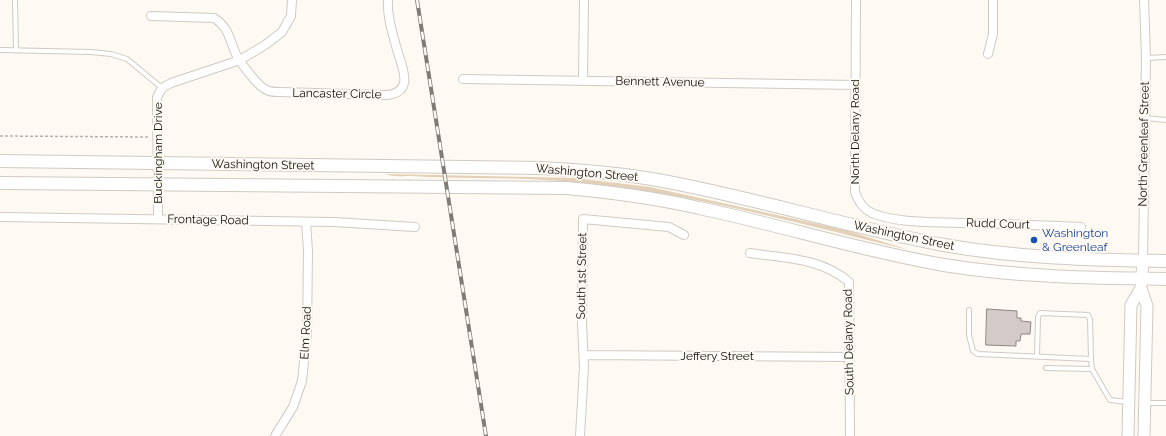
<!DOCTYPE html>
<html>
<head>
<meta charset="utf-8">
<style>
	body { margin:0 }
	canvas { display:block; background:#fefaf3 }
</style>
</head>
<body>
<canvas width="1166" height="436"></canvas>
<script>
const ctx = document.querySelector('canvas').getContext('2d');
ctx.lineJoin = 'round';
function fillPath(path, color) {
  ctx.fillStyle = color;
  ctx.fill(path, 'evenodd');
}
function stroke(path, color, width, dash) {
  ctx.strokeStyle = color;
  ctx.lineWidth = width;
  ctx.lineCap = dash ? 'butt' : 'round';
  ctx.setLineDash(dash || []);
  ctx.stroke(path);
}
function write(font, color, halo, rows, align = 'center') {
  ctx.font = font + ' Raleway,sans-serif';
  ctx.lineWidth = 4;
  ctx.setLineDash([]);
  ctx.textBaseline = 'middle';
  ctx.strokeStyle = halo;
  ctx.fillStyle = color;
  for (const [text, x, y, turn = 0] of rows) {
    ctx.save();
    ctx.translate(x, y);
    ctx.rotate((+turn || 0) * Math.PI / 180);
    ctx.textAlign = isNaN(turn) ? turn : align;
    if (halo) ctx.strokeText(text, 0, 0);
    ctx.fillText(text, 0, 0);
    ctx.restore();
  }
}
fillPath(new Path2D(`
	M 386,174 L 575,178 L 650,187 L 845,230 L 909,250 C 787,221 671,187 545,180 C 500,177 456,179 412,176 C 404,176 391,177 386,174 Z`), '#e3d0b7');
const building = new Path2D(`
	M 987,309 L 1017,311 L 1017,318 L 1021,318 L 1021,321 L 1031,322 L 1030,334 L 1021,334 L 1020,341 L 1016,341 L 1016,346 L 986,345 Z`);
fillPath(building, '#d4cac7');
stroke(building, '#8d8481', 1);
const service = new Path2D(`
	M 15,0 L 16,50
	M 0,50 L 91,52 L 111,54 L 127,59 L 162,88
	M 1146,58 L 1166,57
	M 1145,118 L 1166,120
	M 969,310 L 969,335 L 973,351 L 978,354 L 1091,359 L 1092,369
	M 1037,357 L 1038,317 L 1040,313 L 1088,315 L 1090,319 L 1091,359
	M 1046,368 L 1092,369 L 1110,400 L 1128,402
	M 1145,403 L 1166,403`);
const minor = new Path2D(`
	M 856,0 L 855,192 C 858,201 863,209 872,213 C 895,223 934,222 959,223 C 1000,224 1040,225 1081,227
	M 151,16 L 214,18 C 228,27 229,37 235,52 C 238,60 258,87 267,90 C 270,92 275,92 279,92 L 387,95 C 417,92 400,63 396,46 C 392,31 387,16 388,0
	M 988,54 L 993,34 L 993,0
	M 463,79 L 856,85
	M 583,81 L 584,0
	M 0,217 L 334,222 L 415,227
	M 158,218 L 157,97 L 162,88 L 171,83 L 240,60 L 265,45 L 282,32 L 291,16 L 292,0
	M 750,253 C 784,258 822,258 849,282 L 850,436
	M 1143,261 L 1146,58 L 1144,0
	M 584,355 L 850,357
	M 275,436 L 293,407 L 302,381 L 307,333 L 308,251 L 306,222
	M 580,436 L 584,367 L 582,322 L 583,219 L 669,227 L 684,235`);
const tertiary = new Path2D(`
	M 1143,261 L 1141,288 L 1147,306 L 1144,436
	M 1128,436 L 1131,305 L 1141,288`);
const secondary = new Path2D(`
	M 0,161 L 541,168 C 578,170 616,173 652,179 C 750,196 846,227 944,245 C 1017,258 1092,260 1166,261
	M 0,183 L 566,188 C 611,192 656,198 699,208 C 781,225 861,251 944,265 C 1017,277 1091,278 1166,279`);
stroke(service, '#cfcac2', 6);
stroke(minor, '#cfcac2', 10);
stroke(tertiary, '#cfcac2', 13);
stroke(secondary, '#cfcac2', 14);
stroke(new Path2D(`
	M 0,136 L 148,137`), '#b5b2ac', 1.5, [3, 2]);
stroke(service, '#fff', 4);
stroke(minor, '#fff', 8);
stroke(tertiary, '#fff', 11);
stroke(secondary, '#fff', 12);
const rail = new Path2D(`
	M 417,0 L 486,436`);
stroke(rail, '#7f7c77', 4);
stroke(rail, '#fefaf3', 2.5, [8]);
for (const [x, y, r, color] of [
	[1034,240,4,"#1a4fb4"]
]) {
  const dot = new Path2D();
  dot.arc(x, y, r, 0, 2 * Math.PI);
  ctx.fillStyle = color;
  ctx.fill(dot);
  stroke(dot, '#fefaf3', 1.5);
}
write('12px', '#12110e', '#fefaf3', [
	["Bennett Avenue",660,82,1],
	["Lancaster Circle",337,94,1],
	["North Delany Road",855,132,-90],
	["North Greenleaf Street",1144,144,-89],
	["Buckingham Drive",158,153,-90],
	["Washington Street",263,165,1],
	["Washington Street",587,173,5],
	["Frontage Road",208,220,1],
	["Rudd Court",998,224,2],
	["Washington Street",904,236,12],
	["South 1st Street",582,276,-89],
	["Elm Road",306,333,-87],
	["South Delany Road",849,342,-91],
	["Jeffery Street",717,356]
]);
write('12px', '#164399', '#fefaf3', [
	["Washington",1042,233],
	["& Greenleaf",1042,247]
], 'left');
</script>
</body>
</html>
